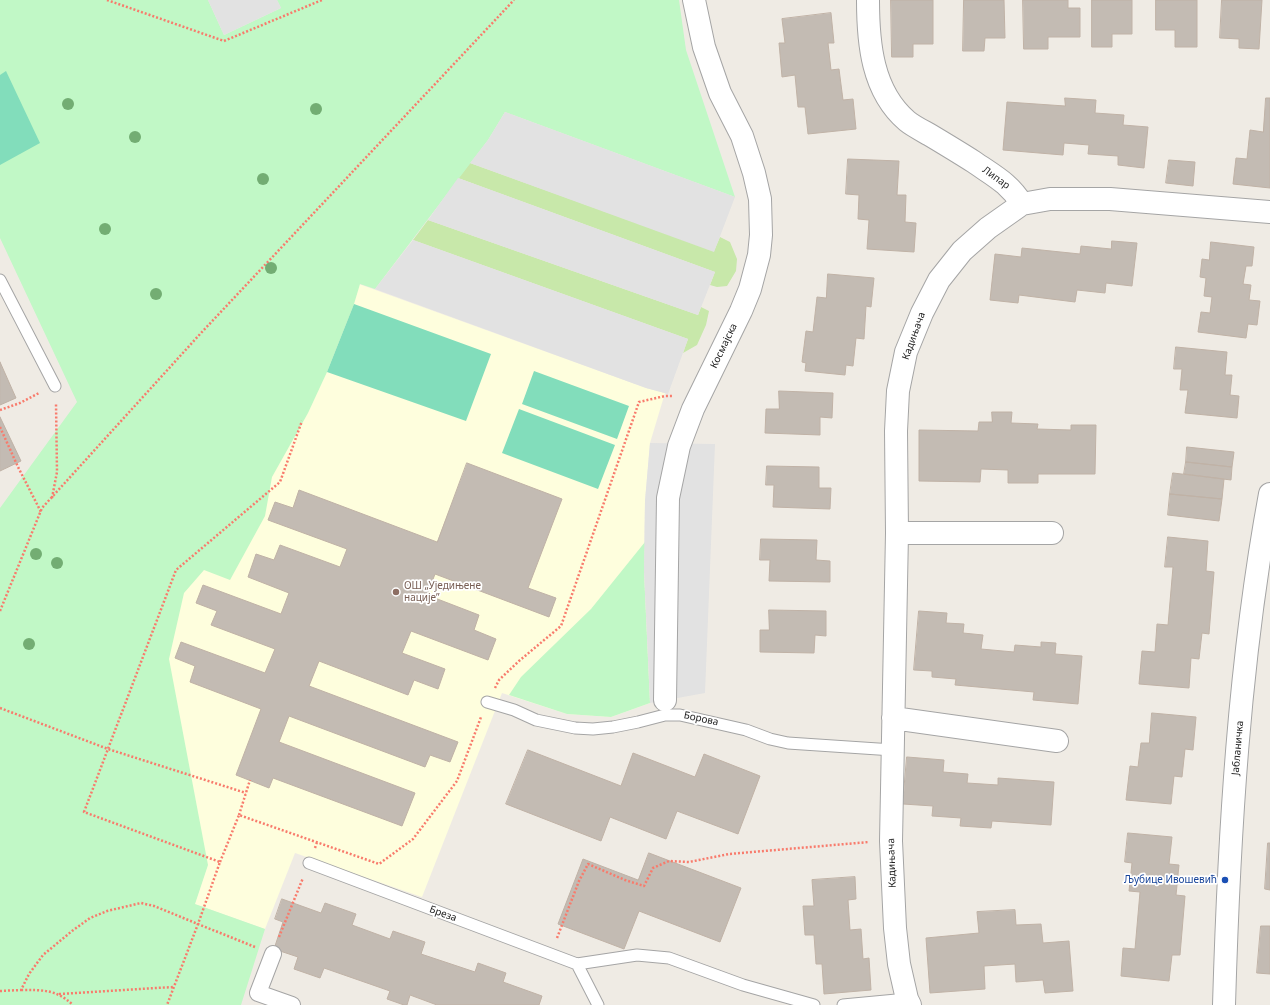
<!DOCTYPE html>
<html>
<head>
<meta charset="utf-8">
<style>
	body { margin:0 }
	canvas { display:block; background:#efebe4 }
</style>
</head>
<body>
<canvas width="1270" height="1005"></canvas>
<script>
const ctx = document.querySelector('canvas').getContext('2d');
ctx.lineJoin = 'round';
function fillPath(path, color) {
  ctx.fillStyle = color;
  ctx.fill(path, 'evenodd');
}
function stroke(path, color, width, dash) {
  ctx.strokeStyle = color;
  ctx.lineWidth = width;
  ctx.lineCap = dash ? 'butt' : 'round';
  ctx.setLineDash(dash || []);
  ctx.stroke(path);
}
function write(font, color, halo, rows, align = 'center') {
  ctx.font = font + ' "Noto Sans",sans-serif';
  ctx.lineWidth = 3.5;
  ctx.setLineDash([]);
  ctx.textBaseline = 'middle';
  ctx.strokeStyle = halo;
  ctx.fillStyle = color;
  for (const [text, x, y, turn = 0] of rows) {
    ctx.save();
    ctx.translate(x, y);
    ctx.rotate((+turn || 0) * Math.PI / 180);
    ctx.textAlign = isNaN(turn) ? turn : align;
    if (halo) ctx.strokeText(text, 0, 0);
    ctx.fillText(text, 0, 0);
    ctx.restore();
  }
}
fillPath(new Path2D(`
	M 337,276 L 646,388 L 665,393 L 650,443 L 645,501 L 644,571 L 650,703 L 611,717 L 567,714 L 502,693 L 422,897 L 295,853 L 265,929 L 109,874 L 0,817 Z`), '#fefedd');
fillPath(new Path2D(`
	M 470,163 L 714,251 L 720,237 L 730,242 L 737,259 L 736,271 L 727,286 L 717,287 L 710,285 L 715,272 L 458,178 Z
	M 428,220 L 698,315 L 701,307 L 709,311 L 706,325 L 697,345 L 683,353 L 688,339 L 413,240 Z`), '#c8e8aa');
fillPath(new Path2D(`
	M 0,0 L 208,0 L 224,35 L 281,8 L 277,0 L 679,0 L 686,50 L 735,197 L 505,112 L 488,140 L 375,289 L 360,284 L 354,304 L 327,372 L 308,413 L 272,477 L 265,516 L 230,580 L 204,570 L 184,593 L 169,659 L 208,865 L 195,904 L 265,929 L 241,1005 L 0,1005 L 0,508 L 77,402 L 0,238 Z
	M 645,542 L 644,571 L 650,703 L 611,717 L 567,714 L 509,695 L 521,677 L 591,609 Z`), '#c1f8c6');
fillPath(new Path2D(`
	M 6,71 L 40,143 L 0,165 L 0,75 Z
	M 354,304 L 491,354 L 466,421 L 327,372 Z
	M 534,371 L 629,406 L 617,439 L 522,404 Z
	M 519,409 L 615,445 L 598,489 L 502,453 Z`), '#82ddbb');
fillPath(new Path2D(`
	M 208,0 L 277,0 L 281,8 L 224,35 Z
	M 505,112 L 735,197 L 714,252 L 470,163 L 488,140 Z
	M 458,178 L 715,272 L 698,315 L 428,220 Z
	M 413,240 L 688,339 L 668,394 L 646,388 L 375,289 Z
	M 650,443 L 715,444 L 705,693 L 650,703 L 644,571 L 645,501 Z`), '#e2e2e2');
const building = new Path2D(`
	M 891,0 L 933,0 L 933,44 L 913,44 L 913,57 L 892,57 Z
	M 964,0 L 1004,0 L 1005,38 L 985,38 L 984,51 L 963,51 Z
	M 1023,0 L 1068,0 L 1068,8 L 1080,8 L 1080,37 L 1048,37 L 1048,49 L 1024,49 Z
	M 1092,0 L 1132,0 L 1132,34 L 1112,34 L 1112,47 L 1092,47 Z
	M 1156,0 L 1197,0 L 1197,47 L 1175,47 L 1175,30 L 1156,30 Z
	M 1222,0 L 1262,0 L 1259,49 L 1239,48 L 1239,39 L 1220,38 Z
	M 831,13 L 834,43 L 828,43 L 831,70 L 839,69 L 843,100 L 853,99 L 856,129 L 808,134 L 805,107 L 798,107 L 795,75 L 782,77 L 779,43 L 785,43 L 782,19 Z
	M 1065,98 L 1096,100 L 1095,113 L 1124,115 L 1123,125 L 1148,127 L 1144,168 L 1118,165 L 1118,156 L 1088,154 L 1089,145 L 1064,143 L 1063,155 L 1003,150 L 1007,102 L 1065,106 Z
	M 1266,98 L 1270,98 L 1270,188 L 1233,184 L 1236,158 L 1247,159 L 1250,130 L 1263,132 Z
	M 848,159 L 899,161 L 897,195 L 906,195 L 905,222 L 916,223 L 914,252 L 867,249 L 869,220 L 858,219 L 859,195 L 846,194 Z
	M 1169,160 L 1195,162 L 1193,186 L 1166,183 Z
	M 1112,241 L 1137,243 L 1132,286 L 1106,283 L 1105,293 L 1077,290 L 1075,302 L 1019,295 L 1018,303 L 990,300 L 995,254 L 1021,257 L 1022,248 L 1080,254 L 1081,246 L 1111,249 Z
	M 1211,242 L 1254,247 L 1252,266 L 1246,266 L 1243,284 L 1251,285 L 1249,300 L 1260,301 L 1257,325 L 1248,324 L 1246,338 L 1198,332 L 1201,312 L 1210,313 L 1212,297 L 1204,296 L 1206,278 L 1200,277 L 1202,259 L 1209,260 Z
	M 828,274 L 874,278 L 871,307 L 866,306 L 864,339 L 856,338 L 853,366 L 846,365 L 845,375 L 805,371 L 806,363 L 802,362 L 806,331 L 813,332 L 817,297 L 826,298 Z
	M 1176,347 L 1227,352 L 1225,375 L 1232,375 L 1230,395 L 1239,396 L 1237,418 L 1185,413 L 1188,390 L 1180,390 L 1182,369 L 1174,369 Z
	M 0,362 L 16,398 L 0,405 Z
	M 779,391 L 833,393 L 832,418 L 820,417 L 820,435 L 765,433 L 766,409 L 779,409 Z
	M 992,412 L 1012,412 L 1011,423 L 1038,424 L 1037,429 L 1071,430 L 1071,425 L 1096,425 L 1095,474 L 1038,474 L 1038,483 L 1008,483 L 1008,470 L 981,469 L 980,482 L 919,481 L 919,430 L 978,431 L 979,422 L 992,422 Z
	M 0,417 L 21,461 L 0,471 Z
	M 1187,447 L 1234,452 L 1232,467 L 1186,462 Z
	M 1186,462 L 1232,467 L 1231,480 L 1184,474 Z
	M 467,463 L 562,499 L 528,588 L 556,598 L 549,617 L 435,574 L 427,595 L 479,615 L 474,630 L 496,639 L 488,660 L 411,631 L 402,653 L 445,669 L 438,689 L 414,680 L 408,695 L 319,661 L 309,686 L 458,742 L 450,762 L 430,755 L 425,767 L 289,716 L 279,742 L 415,793 L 402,826 L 273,778 L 269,788 L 236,775 L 261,709 L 190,682 L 195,666 L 175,658 L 181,642 L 265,673 L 275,649 L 211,625 L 217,611 L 196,603 L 203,585 L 281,614 L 289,593 L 248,577 L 256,554 L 274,560 L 280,545 L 340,567 L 347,549 L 268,520 L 275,502 L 293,508 L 299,490 L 437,542 Z
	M 767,466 L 819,467 L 819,488 L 831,488 L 830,509 L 773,507 L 774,485 L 766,485 Z
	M 1173,473 L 1224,479 L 1222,499 L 1170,494 Z
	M 1170,494 L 1222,499 L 1219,521 L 1168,515 Z
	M 1168,537 L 1208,541 L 1206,571 L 1214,572 L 1209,634 L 1202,633 L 1199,659 L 1191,658 L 1189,688 L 1139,684 L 1142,651 L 1155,652 L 1157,624 L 1168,625 L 1173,567 L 1165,567 Z
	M 761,539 L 817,540 L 816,560 L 830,561 L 830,582 L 769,581 L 770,560 L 760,560 Z
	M 769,610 L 826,611 L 826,636 L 815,635 L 814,653 L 760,652 L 760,630 L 769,630 Z
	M 919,611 L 947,613 L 946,623 L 964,624 L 963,633 L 983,635 L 981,649 L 1014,652 L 1015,645 L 1041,647 L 1041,642 L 1056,643 L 1055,654 L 1082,656 L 1078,704 L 1033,700 L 1034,692 L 955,685 L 956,679 L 932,677 L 932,671 L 914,670 Z
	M 1152,713 L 1196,717 L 1193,750 L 1185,749 L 1182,777 L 1174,776 L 1171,804 L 1126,800 L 1130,766 L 1138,767 L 1141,743 L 1149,743 Z
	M 528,750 L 621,786 L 633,753 L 695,777 L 704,754 L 760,776 L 738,834 L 677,811 L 666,839 L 610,817 L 601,841 L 506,804 Z
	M 907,757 L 944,760 L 943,772 L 968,774 L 967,783 L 998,785 L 998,778 L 1054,782 L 1051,825 L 992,821 L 991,828 L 960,826 L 961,818 L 932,816 L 933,806 L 903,804 Z
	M 1128,833 L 1172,837 L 1169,864 L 1179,865 L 1176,895 L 1185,896 L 1180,955 L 1172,955 L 1169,981 L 1121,976 L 1123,948 L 1135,949 L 1140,892 L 1129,891 L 1132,863 L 1125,862 Z
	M 1268,843 L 1270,843 L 1270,890 L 1265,889 Z
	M 649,853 L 741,888 L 720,942 L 639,911 L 624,949 L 558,924 L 583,859 L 638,880 Z
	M 855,877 L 856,899 L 848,900 L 850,930 L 861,929 L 863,959 L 869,958 L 871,990 L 824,994 L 822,964 L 816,964 L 814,935 L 805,935 L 803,906 L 814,906 L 812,880 Z
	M 282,899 L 321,913 L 325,903 L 356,914 L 352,925 L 390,939 L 393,931 L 425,942 L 421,954 L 475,972 L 478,963 L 506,973 L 503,982 L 542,996 L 539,1005 L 437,1005 L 410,995 L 407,1005 L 404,1005 L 387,999 L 390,991 L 324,968 L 320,978 L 294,969 L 298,957 L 274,949 L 283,922 L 275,919 Z
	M 1015,910 L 1016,925 L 1041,924 L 1043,943 L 1069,941 L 1073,991 L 1045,993 L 1043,980 L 1016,982 L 1015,964 L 984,966 L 985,989 L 930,993 L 926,938 L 979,933 L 977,912 Z
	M 1261,926 L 1270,926 L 1270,974 L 1257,973 Z`);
fillPath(building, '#c3bbb3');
stroke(building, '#c0b2a6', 1);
const service = new Path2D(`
	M 0,280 L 55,386
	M 487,702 L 514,710 L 536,720 L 575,728 L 593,729 L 613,727 L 638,722 L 665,715 L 680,715 L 746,730 L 770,739 L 788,743 L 893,750
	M 309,863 L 577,964 L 637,955 L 669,958 L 743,985 L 814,1005
	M 577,964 L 598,1005
	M 843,1005 L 907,999`);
const pedestrian = new Path2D(`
	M 273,954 L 258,993 L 292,1005`);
const minor = new Path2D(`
	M 868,0 C 868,43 872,91 907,121 C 913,126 923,131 930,135 C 945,144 960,153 974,162 C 994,176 1009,183 1022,204
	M 897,533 L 1052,533
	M 665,700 L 668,498 L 679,446 L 693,409 L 741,311 L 750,289 L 759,255 L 761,235 L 760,199 L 754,173 L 742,136 L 720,93 L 704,47 L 694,0
	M 893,718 L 1057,741
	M 910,1005 L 907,999 L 899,964 L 895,928 L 891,841 L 897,533 L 896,431 L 898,391 L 906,352 L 922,313 L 939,280 L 962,251 L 988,228 L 1022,204 L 1050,199 L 1110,199 L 1270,212`);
const tertiary = new Path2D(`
	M 1224,1005 C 1229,834 1239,662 1270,494`);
stroke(service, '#a5a5a5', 13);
stroke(pedestrian, '#a5a5a5', 18);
stroke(minor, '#a5a5a5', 24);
stroke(tertiary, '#a5a5a5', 24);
stroke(new Path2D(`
	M 107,0 L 224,41 L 322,0
	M 0,410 L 20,403 L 39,393
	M 0,427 L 18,467 L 41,512
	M 52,498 L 57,472 L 56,403
	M 0,611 L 42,508 L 201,333 L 514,0
	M 495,688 L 499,680 L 519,661 L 561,626 L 639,402 L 665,396 L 673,396
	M 0,708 L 108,749 L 246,793
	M 239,815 L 250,780
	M 315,848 L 317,842
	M 220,862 L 239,815 L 379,864 L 413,839 L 457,781 L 481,717
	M 279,937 L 303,878
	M 557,938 L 579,881 L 588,864 L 625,880 L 644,886 L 653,868 L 669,861 L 689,862 L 729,854 L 869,842
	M 255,947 L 198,924 L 220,862 L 84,812 L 176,570 L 280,482 L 302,421
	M 21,990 C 42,990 56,989 73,1005
	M 0,991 L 21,990 L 29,974 L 43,955 L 72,931 L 90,918 L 107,911 L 141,903 L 154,906 L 198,924 L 167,1005
	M 59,994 L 173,987`), '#f87b6c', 2.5, [2, 2]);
stroke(service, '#fff', 11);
stroke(pedestrian, '#fff', 16);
stroke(minor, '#fff', 22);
stroke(tertiary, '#fff', 22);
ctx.fillStyle = '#73ad73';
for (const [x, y] of [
	[68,104],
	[316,109],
	[135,137],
	[263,179],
	[105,229],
	[271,268],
	[156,294],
	[36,554],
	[57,563],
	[29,644]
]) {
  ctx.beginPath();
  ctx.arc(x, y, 6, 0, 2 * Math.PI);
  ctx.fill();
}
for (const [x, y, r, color] of [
	[396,592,4,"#8d6e63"],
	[1225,880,4,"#1a4fb4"]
]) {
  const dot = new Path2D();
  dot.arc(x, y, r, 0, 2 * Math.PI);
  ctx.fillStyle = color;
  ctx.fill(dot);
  stroke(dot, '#fff', 1.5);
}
write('10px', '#1e1e1e', '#fff', [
	["Липар",996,178,36],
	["Кадињача",914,336,-70],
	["Космајска",724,346,-64],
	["Борова",701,719,12],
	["Јабланичка",1238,748,-85],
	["Кадињача",892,863,-92],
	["Бреза",443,914,20]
]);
write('10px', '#785e54', '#fff', [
	["ОШ „Уједињене",404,586],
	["нације”",404,598]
], 'left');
write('10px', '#164399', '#fff', [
	["Љубице Ивошевић",1217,880]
], 'right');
</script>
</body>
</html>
